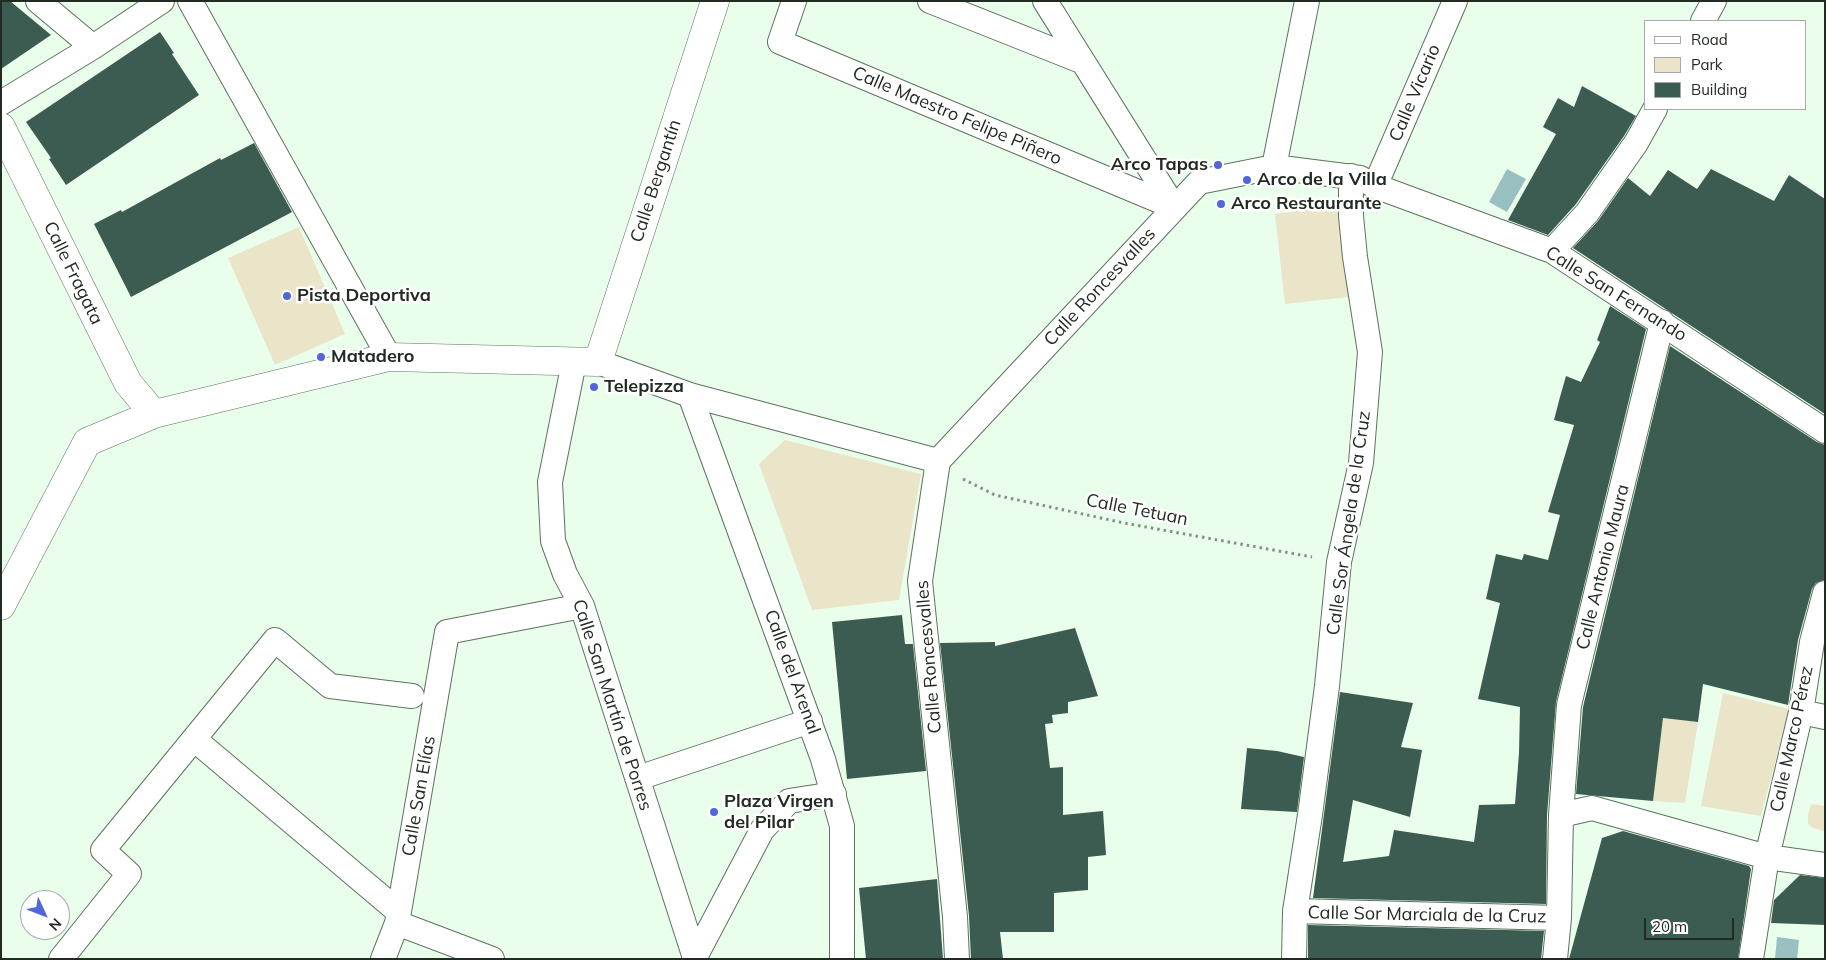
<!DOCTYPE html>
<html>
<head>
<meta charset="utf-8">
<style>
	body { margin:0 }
	#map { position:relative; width:1826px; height:960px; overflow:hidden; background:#e9feeb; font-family:Mulish,sans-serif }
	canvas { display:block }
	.frame { position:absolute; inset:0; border:2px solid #212b22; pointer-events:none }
	.legend { position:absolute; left:1644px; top:20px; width:162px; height:90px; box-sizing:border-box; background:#fff; border:1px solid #a6aaa7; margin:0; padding:6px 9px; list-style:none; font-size:15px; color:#212b22 }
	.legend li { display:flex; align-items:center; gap:10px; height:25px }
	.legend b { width:25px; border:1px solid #a6aaa7 }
	.north { position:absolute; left:20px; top:890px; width:50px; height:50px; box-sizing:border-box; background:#fff; border:1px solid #a6aaa7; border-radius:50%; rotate:133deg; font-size:14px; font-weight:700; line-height:20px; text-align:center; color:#212b22 }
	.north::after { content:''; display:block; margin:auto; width:18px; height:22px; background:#5266dc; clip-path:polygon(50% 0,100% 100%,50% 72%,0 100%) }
	.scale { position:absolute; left:1644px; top:918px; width:90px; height:22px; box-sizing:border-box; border:2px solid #212b22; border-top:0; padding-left:6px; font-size:15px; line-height:18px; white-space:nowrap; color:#212b22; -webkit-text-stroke:4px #fff; paint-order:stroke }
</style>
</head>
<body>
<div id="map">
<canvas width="1826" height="960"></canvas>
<div class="frame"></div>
<ul class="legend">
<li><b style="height:6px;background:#fff"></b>Road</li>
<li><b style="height:14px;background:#eae4c9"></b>Park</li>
<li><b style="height:14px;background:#3c5c51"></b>Building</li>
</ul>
<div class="north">N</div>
<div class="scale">20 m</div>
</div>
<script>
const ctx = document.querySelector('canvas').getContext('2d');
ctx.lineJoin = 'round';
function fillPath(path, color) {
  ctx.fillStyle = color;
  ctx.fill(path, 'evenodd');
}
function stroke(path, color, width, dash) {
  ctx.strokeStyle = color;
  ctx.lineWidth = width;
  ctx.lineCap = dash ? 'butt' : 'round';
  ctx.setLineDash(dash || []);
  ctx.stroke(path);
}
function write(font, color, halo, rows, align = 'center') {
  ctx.font = font + ' Mulish,sans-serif';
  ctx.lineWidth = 5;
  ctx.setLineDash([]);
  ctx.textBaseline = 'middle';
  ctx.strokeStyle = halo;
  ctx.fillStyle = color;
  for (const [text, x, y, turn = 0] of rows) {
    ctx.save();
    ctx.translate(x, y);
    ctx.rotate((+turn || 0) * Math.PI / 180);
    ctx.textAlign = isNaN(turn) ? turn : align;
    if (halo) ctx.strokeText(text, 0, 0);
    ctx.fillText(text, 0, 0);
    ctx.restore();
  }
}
fillPath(new Path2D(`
	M 1338,206 L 1348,297 L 1285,304 L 1275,214 Z
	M 299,227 L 345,334 L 275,365 L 228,258 Z
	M 785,440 L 921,474 L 899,600 L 812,610 L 759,464 Z
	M 1723,693 L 1789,709 L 1761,816 L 1701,806 Z
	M 1663,718 L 1698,722 L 1685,803 L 1653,801 Z
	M 1811,804 L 1825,806 L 1825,831 L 1813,828 L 1808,824 L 1808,815 Z`), '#eae4c9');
fillPath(new Path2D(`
	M 1507,169 L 1526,179 L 1507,212 L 1489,202 Z
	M 1777,937 L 1799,940 L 1797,959 L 1775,959 Z`), '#99c0c0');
fillPath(new Path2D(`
	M 1,1 L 10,1 L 51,35 L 1,69 Z
	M 160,32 L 174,53 L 172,54 L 199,95 L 66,185 L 49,159 L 51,158 L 26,122 Z
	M 1582,86 L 1636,116 L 1624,136 L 1576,204 L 1548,235 L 1508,220 L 1556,134 L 1543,127 L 1558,98 L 1574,107 Z
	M 254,143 L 292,212 L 131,297 L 94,224 L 121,210 L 122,212 L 220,158 L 221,160 Z
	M 1711,169 L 1774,201 L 1789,175 L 1825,199 L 1825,414 L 1573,248 L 1598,221 L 1628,178 L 1650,196 L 1668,170 L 1697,189 Z
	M 1610,306 L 1646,329 L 1556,702 L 1547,815 L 1546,904 L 1313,898 L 1340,692 L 1413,703 L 1401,747 L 1422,750 L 1410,817 L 1353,800 L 1343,862 L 1389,856 L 1394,830 L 1474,842 L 1479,805 L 1515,804 L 1519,753 L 1520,707 L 1478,699 L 1500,603 L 1486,599 L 1496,554 L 1522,560 L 1524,554 L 1548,560 L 1560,515 L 1548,512 L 1574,425 L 1554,420 L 1560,397 L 1566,376 L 1581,382 L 1600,342 L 1597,340 Z
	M 1670,346 L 1817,442 L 1825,445 L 1825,580 L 1816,583 L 1812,589 L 1798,640 L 1788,705 L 1703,684 L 1698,722 L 1663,718 L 1653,801 L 1576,794 L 1583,707 Z
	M 902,615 L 905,644 L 913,644 L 926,771 L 847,779 L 832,622 Z
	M 1075,628 L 1098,696 L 1068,702 L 1068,713 L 1052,715 L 1053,723 L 1045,724 L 1050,768 L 1063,767 L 1063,815 L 1103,811 L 1106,855 L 1088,857 L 1088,890 L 1054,893 L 1054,932 L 1000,932 L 1003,959 L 971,959 L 969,916 L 940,643 L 995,642 L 995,646 Z
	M 1247,748 L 1277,751 L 1304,757 L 1297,812 L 1241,809 Z
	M 1623,831 L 1749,866 L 1751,869 L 1738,959 L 1569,959 L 1602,838 Z
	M 1800,875 L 1825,878 L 1825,925 L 1771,923 L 1774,900 Z
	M 937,879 L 943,959 L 866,959 L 859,888 Z
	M 1308,925 L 1544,931 L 1541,959 L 1308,959 Z`), '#3c5c51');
const street = new Path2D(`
	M 38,1 L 93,47
	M 190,1 L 389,357
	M 794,1 L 780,42 L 1174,207
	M 930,1 L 1081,61
	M 1045,1 L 1174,207
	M 1703,21 L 1714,1
	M 1,103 L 93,47 L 162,1
	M 1274,167 L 1307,1
	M 1375,186 L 1455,1
	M 1552,251 L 1587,213 L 1636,143 L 1655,109
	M 574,362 L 550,482 L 553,541 L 565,574 L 582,606 L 695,958
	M 598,362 L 690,395 L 938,461
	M 690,395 L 823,759 L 842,826 L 842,959
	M 1801,712 L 1825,717
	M 194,739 L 399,912
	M 638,778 L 810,721
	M 1561,815 L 1592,808 L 1767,857 L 1825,865
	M 1295,911 L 1559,918
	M 397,923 L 492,959
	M 61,959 L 129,874 L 103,850 L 275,640 L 330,686 L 412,696
	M 383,959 L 397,923 L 447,632 L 582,606
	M 694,959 L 762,830 L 789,801 L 834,794
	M 957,959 L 955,917 L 920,581 L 938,461 L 1199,182 L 1274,167 L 1360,178 L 1375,186 L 1552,251 L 1825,431
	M 1294,959 L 1295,911 L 1310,815 L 1327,686 L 1339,562 L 1361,463 L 1370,352 L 1355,257 L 1351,216 L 1351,176
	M 1555,959 L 1559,918 L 1561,815 L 1569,705 L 1662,322
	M 1751,959 L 1767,857 L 1801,712 L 1812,642 L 1825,593`);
const secondary = new Path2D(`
	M 1,127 L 128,383 L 154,414
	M 1,606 L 87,442 L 154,414 L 389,357 L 598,362 L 715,1`);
stroke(street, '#5c735e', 26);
stroke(secondary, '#5c735e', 29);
stroke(new Path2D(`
	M 963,479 L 995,495 L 1124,523 L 1312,557`), '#839285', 3, [2.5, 4]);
stroke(street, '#fff', 24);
stroke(secondary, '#fff', 28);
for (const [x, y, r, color] of [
	[1218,165,5,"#5266dc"],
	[1247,180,5,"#5266dc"],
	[1221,204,5,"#5266dc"],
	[287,296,5,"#5266dc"],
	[321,357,5,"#5266dc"],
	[594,387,5,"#5266dc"],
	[714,812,5,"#5266dc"]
]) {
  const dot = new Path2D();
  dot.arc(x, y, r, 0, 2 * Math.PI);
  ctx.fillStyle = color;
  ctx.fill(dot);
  stroke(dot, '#fff', 2);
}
write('18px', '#212b22', '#fff', [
	["Calle Vicario",1415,93,-67],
	["Calle Maestro Felipe Piñero",957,116,23],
	["Calle Bergantín",656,181,-72],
	["Calle Fragata",73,273,64],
	["Calle Roncesvalles",1100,287,-47],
	["Calle San Fernando",1616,294,32],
	["Calle Tetuan",1137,510,11],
	["Calle Sor Ángela de la Cruz",1349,523,-82],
	["Calle Antonio Maura",1603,567,-76],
	["Calle Roncesvalles",929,657,-95],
	["Calle del Arenal",792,672,70],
	["Calle San Martín de Porres",612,705,72],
	["Calle Marco Pérez",1792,739,-78],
	["Calle San Elías",419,796,-80],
	["Calle Sor Marciala de la Cruz",1427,915,1]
]);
write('bold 18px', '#212b22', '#fff', [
	["Arco Tapas",1208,165,"right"],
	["Arco de la Villa",1257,180],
	["Arco Restaurante",1231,204],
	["Pista Deportiva",297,296],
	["Matadero",331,357],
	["Telepizza",604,387],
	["Plaza Virgen",724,802],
	["del Pilar",724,823]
], 'left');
</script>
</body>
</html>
